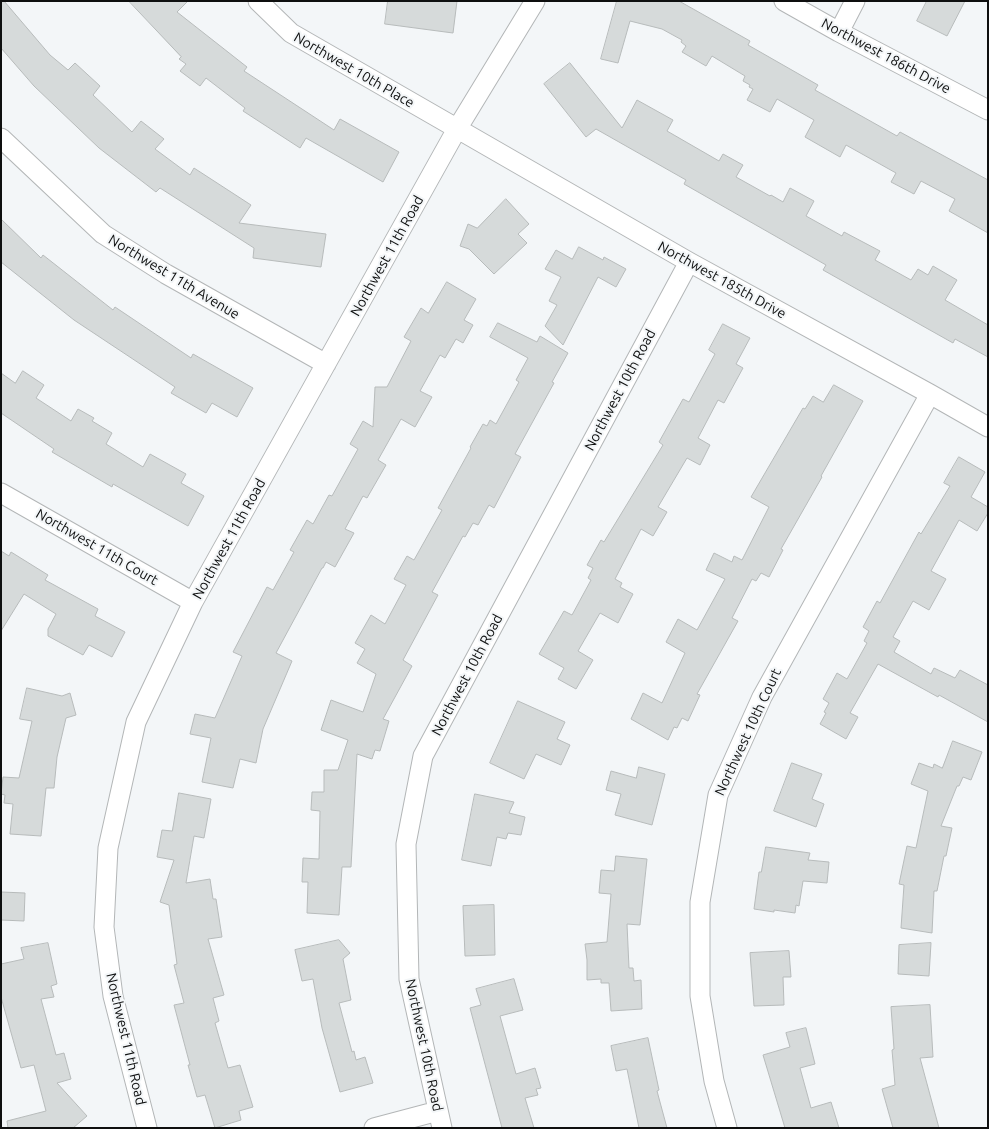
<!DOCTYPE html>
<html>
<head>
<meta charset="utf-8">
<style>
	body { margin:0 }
	#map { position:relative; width:989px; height:1129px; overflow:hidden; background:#f3f6f8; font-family:Ubuntu,sans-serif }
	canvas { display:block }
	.frame { position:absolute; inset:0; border:2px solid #0e0f0f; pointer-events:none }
</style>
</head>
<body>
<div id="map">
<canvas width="989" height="1129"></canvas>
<div class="frame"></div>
</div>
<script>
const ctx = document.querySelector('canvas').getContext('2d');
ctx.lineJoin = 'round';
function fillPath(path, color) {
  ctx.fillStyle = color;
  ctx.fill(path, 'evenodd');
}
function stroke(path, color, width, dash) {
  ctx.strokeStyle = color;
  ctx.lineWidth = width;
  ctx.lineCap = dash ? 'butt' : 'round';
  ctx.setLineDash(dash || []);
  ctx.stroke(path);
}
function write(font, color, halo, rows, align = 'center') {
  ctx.font = font + ' Ubuntu,sans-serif';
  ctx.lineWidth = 4;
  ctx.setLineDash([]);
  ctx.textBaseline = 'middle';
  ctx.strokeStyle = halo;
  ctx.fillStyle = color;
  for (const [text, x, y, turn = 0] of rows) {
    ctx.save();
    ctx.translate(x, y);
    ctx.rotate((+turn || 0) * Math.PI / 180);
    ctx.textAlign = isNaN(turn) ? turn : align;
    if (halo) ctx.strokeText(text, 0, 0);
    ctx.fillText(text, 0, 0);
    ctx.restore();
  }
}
const building = new Path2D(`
	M 1,1 L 4,1 L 50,55 L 68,70 L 75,63 L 100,86 L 93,95 L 132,132 L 141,121 L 164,139 L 155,149 L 190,175 L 194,168 L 251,205 L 239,223 L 326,234 L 321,267 L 253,258 L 254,248 L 160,188 L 156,192 L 99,148 L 34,86 L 1,48 Z
	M 129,1 L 188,1 L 177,12 L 247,67 L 244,71 L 334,130 L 340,119 L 399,152 L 383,182 L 306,138 L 300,148 L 243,111 L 245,108 L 206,78 L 200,86 L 180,71 L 186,64 L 179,59 L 181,57 Z
	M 388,1 L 457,1 L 453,33 L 385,24 Z
	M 617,1 L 679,1 L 750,41 L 748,45 L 818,85 L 815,90 L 897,136 L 900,132 L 988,180 L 988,233 L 949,211 L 955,199 L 921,181 L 914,194 L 891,182 L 896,173 L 846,145 L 840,157 L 805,137 L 814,120 L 777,99 L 770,112 L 747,100 L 753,89 L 749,87 L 750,85 L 743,81 L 745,76 L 712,56 L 706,66 L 682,52 L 686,46 L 681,42 L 682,40 L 662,29 L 630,21 L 618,63 L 601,59 Z
	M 927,1 L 965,1 L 947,36 L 917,21 Z
	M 570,63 L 622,128 L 637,100 L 673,120 L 667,131 L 719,161 L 723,154 L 743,165 L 736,177 L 770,196 L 771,195 L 783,202 L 790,188 L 814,201 L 806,216 L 842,236 L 844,232 L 880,251 L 875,260 L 911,280 L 918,269 L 928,275 L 933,266 L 957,280 L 945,300 L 988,325 L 988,357 L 955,339 L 953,343 L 823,270 L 826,265 L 684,184 L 686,180 L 596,129 L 586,137 L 544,84 Z
	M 506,199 L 529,224 L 518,234 L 527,243 L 494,274 L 469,249 L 460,246 L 468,224 L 477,228 Z
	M 1,219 L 41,258 L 43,255 L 113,310 L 115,307 L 191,358 L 193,354 L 253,388 L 237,417 L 212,403 L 206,413 L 171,393 L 175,387 L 74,320 L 1,262 Z
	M 579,247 L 603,260 L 604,257 L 626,269 L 616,287 L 598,277 L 563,345 L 545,326 L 557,305 L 549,301 L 561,277 L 545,269 L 556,250 L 572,259 Z
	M 447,282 L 476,299 L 464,320 L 473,325 L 463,343 L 456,339 L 445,358 L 440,355 L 420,391 L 432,397 L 415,427 L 401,419 L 378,460 L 386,465 L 367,498 L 363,496 L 345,529 L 354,533 L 335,567 L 326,562 L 323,568 L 322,568 L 276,653 L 292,661 L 263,729 L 256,763 L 240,759 L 233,788 L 202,782 L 211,738 L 190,734 L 195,714 L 215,718 L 242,656 L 233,652 L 267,587 L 273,590 L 294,552 L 290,550 L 307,520 L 313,524 L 329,495 L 332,496 L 358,449 L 350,444 L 363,421 L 373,427 L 375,387 L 387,387 L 411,341 L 404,337 L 421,308 L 428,313 Z
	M 498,323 L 537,342 L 540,336 L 568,353 L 552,382 L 554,383 L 515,454 L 521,457 L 494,508 L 489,505 L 478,525 L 473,523 L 465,537 L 463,536 L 432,592 L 438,595 L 403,660 L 412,666 L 383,719 L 389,721 L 380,751 L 375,750 L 372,759 L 357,754 L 351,867 L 342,867 L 339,915 L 307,913 L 308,882 L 302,882 L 303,858 L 319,859 L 320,811 L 311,810 L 312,792 L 324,792 L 324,770 L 338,770 L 348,740 L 321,730 L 331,700 L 363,712 L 376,674 L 357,663 L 365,649 L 355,643 L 371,615 L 385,624 L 406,585 L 394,579 L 407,556 L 414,560 L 442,510 L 438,508 L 471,448 L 470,447 L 483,424 L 487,426 L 490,420 L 496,424 L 519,382 L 516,380 L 528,358 L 490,337 Z
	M 723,324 L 750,338 L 736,364 L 743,368 L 724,403 L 718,400 L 698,438 L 710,445 L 700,465 L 687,458 L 658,507 L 667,512 L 653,536 L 641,529 L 615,579 L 622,583 L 620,587 L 633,594 L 618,623 L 600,613 L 578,651 L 593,660 L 576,689 L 558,679 L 564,668 L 539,654 L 564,611 L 572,615 L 591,580 L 588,578 L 593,568 L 587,565 L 601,540 L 604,542 L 663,445 L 659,442 L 683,399 L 689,402 L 715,354 L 709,350 Z
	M 23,371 L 44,385 L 36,398 L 71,421 L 78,409 L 94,418 L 92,421 L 112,433 L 106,444 L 143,467 L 150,454 L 186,474 L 181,483 L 204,496 L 188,526 L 113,484 L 112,487 L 52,452 L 54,449 L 1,413 L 1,373 L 15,383 Z
	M 834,385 L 863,401 L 821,476 L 822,477 L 781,549 L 783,550 L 769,577 L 761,573 L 756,581 L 752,579 L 732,618 L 738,621 L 697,694 L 700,695 L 688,721 L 682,718 L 677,728 L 674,727 L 668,740 L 631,719 L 643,693 L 662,703 L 685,653 L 666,642 L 678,619 L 697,630 L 725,579 L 706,570 L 714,553 L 732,562 L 734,556 L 742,560 L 769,507 L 751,497 L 803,408 L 805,409 L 813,396 L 823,402 Z
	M 959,457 L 985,472 L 971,497 L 988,507 L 988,513 L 977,531 L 959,520 L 931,571 L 946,579 L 929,610 L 913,601 L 893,637 L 900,641 L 894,652 L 931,674 L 934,668 L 955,678 L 960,670 L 988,685 L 988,722 L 939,695 L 938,697 L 878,664 L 850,713 L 858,717 L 846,739 L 820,724 L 826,713 L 824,712 L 829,703 L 823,699 L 837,673 L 847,679 L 867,643 L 864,641 L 869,631 L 863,627 L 877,601 L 880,603 L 919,532 L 921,534 L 950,486 L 944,483 Z
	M 1,551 L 9,556 L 11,552 L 48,575 L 45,580 L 98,609 L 95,616 L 125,632 L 112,657 L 89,645 L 83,655 L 48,636 L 48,629 L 56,614 L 24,594 L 1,631 Z
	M 27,688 L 62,696 L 70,693 L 76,715 L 66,718 L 57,757 L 54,788 L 46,788 L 41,836 L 10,834 L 13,804 L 4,803 L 5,795 L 1,794 L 3,777 L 19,778 L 32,721 L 20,719 Z
	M 518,701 L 565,722 L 557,739 L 570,745 L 561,765 L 536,754 L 524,779 L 490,763 Z
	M 953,741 L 982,752 L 971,780 L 963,777 L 959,786 L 957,786 L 941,826 L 952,828 L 946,856 L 944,856 L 937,891 L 934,891 L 932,933 L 901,928 L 904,885 L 899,884 L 907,846 L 916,848 L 928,791 L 911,784 L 919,763 L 933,768 L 934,764 L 942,768 Z
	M 792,763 L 822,774 L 812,799 L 824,804 L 816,827 L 774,811 Z
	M 639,767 L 665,774 L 652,825 L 615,815 L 621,794 L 606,790 L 611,771 L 636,778 Z
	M 179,793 L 211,799 L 204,838 L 194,836 L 186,883 L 210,879 L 213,899 L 216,899 L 222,937 L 208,939 L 224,995 L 213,998 L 219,1021 L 215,1023 L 228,1068 L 240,1065 L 253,1107 L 239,1111 L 241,1120 L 215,1128 L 205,1095 L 197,1097 L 188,1065 L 190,1065 L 174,1005 L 184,1003 L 174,965 L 177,964 L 169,905 L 160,902 L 174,860 L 157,857 L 162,830 L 172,831 Z
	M 475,794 L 514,802 L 509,813 L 525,817 L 521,835 L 508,833 L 506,839 L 497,837 L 491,866 L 462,860 Z
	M 766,847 L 810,853 L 808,860 L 829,862 L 827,883 L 803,881 L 799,906 L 796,905 L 795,913 L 774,910 L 774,912 L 754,909 L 759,872 L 761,872 Z
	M 616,856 L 647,859 L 640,925 L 627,924 L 629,968 L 633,968 L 634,981 L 641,980 L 642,1009 L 611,1011 L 609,983 L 601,983 L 601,979 L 587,980 L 587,960 L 585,944 L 607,942 L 611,894 L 599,893 L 601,870 L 614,871 Z
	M 1,892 L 25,893 L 24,921 L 1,920 Z
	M 494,905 L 495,955 L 465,956 L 463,906 Z
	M 339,940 L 350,953 L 343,959 L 351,1000 L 339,1003 L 352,1052 L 354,1051 L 356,1060 L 365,1057 L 373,1083 L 340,1092 L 322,1028 L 313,979 L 302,981 L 295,950 Z
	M 48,943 L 57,984 L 51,986 L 54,997 L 41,999 L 56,1055 L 64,1053 L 71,1079 L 57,1083 L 87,1116 L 73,1128 L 8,1128 L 7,1121 L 46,1111 L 34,1065 L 21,1068 L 1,997 L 1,964 L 24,959 L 21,948 Z
	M 931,943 L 929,976 L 898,974 L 899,945 Z
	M 789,951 L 791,977 L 783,977 L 784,1005 L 754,1006 L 750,953 Z
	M 514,979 L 523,1010 L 500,1016 L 516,1074 L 535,1068 L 541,1088 L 536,1089 L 538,1095 L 525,1098 L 534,1128 L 502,1128 L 470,1008 L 481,1005 L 476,989 Z
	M 930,1005 L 933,1057 L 920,1058 L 939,1128 L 893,1128 L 882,1089 L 895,1085 L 892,1050 L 894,1049 L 891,1007 Z
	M 806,1028 L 815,1064 L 800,1068 L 811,1108 L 831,1102 L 839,1128 L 785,1128 L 763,1055 L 790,1047 L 786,1033 Z
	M 648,1038 L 659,1090 L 657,1091 L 667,1128 L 639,1128 L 627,1069 L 616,1071 L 611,1046 Z`);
fillPath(building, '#d6dada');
stroke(building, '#b7bbbb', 1);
const minor = new Path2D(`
	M 258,1 L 291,33 L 689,262 L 930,394 L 988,427
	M 784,1 L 839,32 L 988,110
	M 839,32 L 855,1
	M 1,138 L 103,234 L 166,274 L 326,364
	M 1,493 L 193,602
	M 147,1128 L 113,996 L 104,927 L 108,848 L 136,722 L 193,602 L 457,129 L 535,1
	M 374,1128 L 438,1111
	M 442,1128 L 409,979 L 406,844 L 423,756 L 689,262
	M 727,1128 L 714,1081 L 700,996 L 700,902 L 718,795 L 762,697 L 930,394`);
stroke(minor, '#b3b6b7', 21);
stroke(minor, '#fff', 19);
write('14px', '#0e0f0f', '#f3f6f8', [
	["Northwest 186th Drive",886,56,28],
	["Northwest 10th Place",354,70,30],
	["Northwest 11th Road",387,256,-61],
	["Northwest 11th Avenue",174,277,31],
	["Northwest 185th Drive",722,280,29],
	["Northwest 10th Road",620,390,-62],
	["Northwest 11th Road",229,539,-61],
	["Northwest 11th Court",97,547,30],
	["Northwest 10th Road",467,675,-62],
	["Northwest 10th Court",748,732,-65],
	["Northwest 11th Road",126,1039,77],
	["Northwest 10th Road",424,1045,78]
]);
</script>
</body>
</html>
